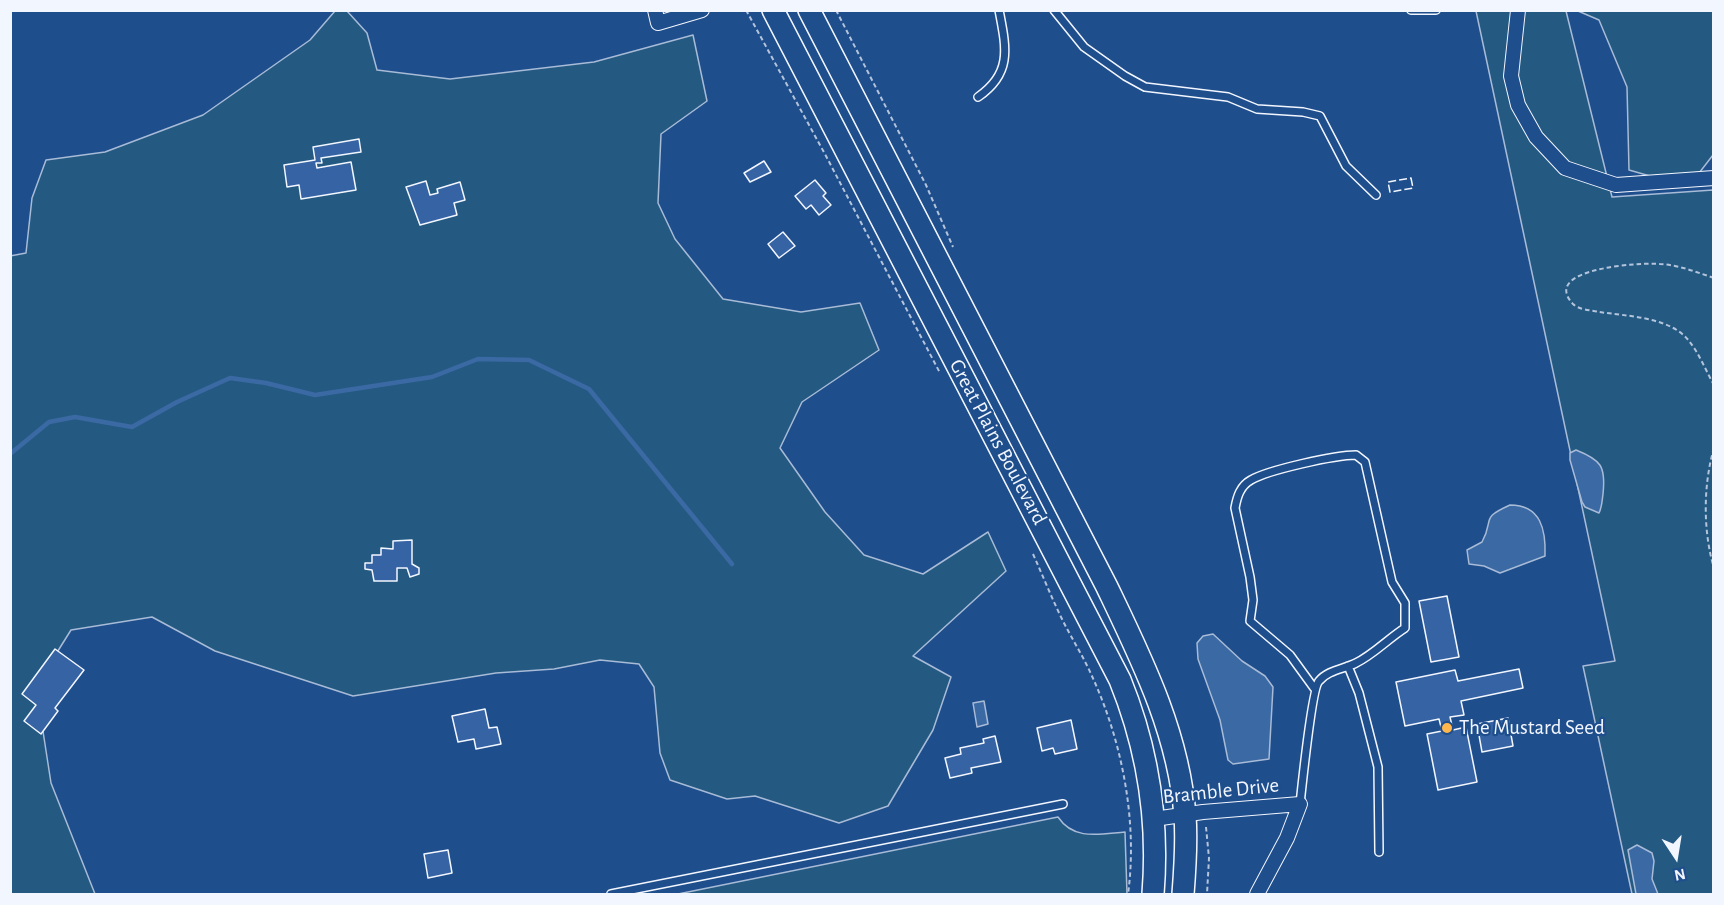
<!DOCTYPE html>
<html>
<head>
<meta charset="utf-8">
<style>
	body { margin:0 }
	#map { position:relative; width:1724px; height:905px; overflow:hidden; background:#1f4e8c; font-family:"Alegreya Sans",sans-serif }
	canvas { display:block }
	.frame { position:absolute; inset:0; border:12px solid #f2f6ff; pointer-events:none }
	.north { position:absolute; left:1646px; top:827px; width:60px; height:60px; -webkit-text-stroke:4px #1f4e8c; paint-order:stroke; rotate:168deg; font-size:16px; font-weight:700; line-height:24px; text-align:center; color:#f2f6ff }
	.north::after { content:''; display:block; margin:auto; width:21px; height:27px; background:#f2f6ff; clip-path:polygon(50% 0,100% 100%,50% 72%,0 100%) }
</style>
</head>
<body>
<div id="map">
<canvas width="1724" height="905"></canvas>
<div class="frame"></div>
<div class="north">N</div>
</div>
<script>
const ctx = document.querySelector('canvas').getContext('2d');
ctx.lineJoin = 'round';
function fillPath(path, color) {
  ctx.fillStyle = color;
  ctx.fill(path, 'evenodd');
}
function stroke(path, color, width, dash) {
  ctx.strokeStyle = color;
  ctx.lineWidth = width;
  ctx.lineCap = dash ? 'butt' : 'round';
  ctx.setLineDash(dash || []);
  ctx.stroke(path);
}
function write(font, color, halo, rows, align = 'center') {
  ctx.font = font + ' "Alegreya Sans",sans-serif';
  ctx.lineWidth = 4.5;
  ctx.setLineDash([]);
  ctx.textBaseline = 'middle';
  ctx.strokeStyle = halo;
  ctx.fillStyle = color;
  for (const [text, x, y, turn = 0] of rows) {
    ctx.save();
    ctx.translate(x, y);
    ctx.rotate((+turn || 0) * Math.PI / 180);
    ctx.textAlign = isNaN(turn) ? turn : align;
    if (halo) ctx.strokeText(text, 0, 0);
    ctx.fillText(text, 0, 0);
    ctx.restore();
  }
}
const green = new Path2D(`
	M 335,11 L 347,11 L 367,33 L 377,70 L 450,79 L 594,62 L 693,35 L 707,101 L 661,134 L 658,203 L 675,239 L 723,299 L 801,312 L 860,303 L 879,350 L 802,402 L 780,448 L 825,512 L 864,555 L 923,574 L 988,532 L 1006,571 L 913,656 L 951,677 L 933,730 L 888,806 L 839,823 L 755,796 L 727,799 L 670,780 L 660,753 L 654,687 L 639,664 L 600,660 L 554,669 L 496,673 L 353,696 L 215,651 L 152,617 L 71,630 L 36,686 L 51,783 L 95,894 L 11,894 L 10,256 L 26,253 L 32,198 L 46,160 L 105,152 L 203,115 L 310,40 Z
	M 1476,11 L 1566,11 L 1612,197 L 1713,190 L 1713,894 L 1632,894 L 1583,666 L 1615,661 Z
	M 1578,11 L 1713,11 L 1713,155 L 1696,177 L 1657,178 L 1629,170 L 1627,87 L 1599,20 Z
	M 1058,817 C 1074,841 1100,834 1125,832 L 1127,894 L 678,894 Z`);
fillPath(green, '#245a82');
stroke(green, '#a8bbd7', 1.5);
const water = new Path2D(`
	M 1576,450 C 1601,460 1606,466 1603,494 C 1602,501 1602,507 1599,513 L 1585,507 L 1582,502 L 1570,460 L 1570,453 Z
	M 1510,505 C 1541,505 1546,530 1545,556 L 1500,573 L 1484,566 L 1469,564 L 1467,550 L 1482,542 C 1495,518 1479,519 1510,505 Z
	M 1213,634 L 1242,661 L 1265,676 L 1273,687 L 1269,759 L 1233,764 L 1228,760 L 1220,720 L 1198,659 L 1197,643 L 1203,636 Z
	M 984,701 L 988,724 L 977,727 L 973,703 Z
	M 1637,845 L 1652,853 L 1654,861 L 1652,879 L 1658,894 L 1636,894 L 1628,850 Z`);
fillPath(water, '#3b69a3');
stroke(water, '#a8bbd7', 1.5);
stroke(new Path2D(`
	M 10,454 L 49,422 L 75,417 L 132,427 L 177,402 L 230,378 L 266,383 L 315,395 L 432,377 L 478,359 L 529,360 L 589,389 L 732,564`), '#3b69a3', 4.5);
const building = new Path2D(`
	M 359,139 L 361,152 L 321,158 L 322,163 L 316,163 L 317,168 L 351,162 L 356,190 L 301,199 L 299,185 L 287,187 L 284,165 L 315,160 L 313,147 Z
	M 764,161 L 771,172 L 750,182 L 744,173 Z
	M 815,180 L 826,193 L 823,196 L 831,205 L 819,215 L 811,205 L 806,209 L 795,196 Z
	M 426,181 L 430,195 L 438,193 L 437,189 L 460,182 L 465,200 L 454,203 L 457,215 L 420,225 L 406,187 Z
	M 783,232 L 795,246 L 779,258 L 768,244 Z
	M 412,540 L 412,564 L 419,568 L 419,574 L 410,577 L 407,568 L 397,568 L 397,581 L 374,581 L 372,570 L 365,569 L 365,563 L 372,563 L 372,555 L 381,555 L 381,548 L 393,549 L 393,541 Z
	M 1447,596 L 1459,657 L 1431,662 L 1419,601 Z
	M 55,649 L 84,670 L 55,708 L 58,711 L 41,734 L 24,721 L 36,705 L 22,694 Z
	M 1519,669 L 1523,688 L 1461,701 L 1464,715 L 1450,717 L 1453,730 L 1466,727 L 1477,782 L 1438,790 L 1427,734 L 1442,731 L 1439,719 L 1405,726 L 1396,682 L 1455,670 L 1458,681 Z
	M 485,709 L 489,728 L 497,727 L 501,744 L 476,749 L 474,739 L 458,742 L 452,716 Z
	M 1508,718 L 1513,746 L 1482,752 L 1477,724 Z
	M 1071,720 L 1077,749 L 1055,754 L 1053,748 L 1042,751 L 1037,728 Z
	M 995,736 L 1001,762 L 971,768 L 972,773 L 950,778 L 945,758 L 961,754 L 960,748 L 984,743 L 983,739 Z
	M 448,850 L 452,873 L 428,878 L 424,854 Z`);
fillPath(building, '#3563a3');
stroke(building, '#f2f6ff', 1.5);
const lane = new Path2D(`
	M 1054,10 L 1084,47 L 1125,76 L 1145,87 L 1228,97 L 1257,109 L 1303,112 L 1320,116 L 1346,166 L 1376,195
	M 1411,10 L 1436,10
	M 978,97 C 1013,73 1006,47 999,10
	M 1348,666 L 1359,693 L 1378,767 L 1379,852
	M 1300,804 C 1302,786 1312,688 1319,681 C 1328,670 1344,669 1356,663 C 1373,655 1389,638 1405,628 L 1405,603 L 1392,582 L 1365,462 L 1356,455 C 1335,455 1268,470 1251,480 C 1240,486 1237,497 1235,508 L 1250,577 L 1253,600 L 1250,621 L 1290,655 L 1314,688
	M 611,894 L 1063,804`);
const street = new Path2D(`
	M 655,10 L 658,23 L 702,10
	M 1518,10 L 1511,76 L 1518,105 L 1536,137 L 1565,168 L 1616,185 L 1714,178
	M 1154,819 L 1203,812 L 1300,804 L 1287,838 L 1257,894`);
const primary = new Path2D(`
	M 773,10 L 1120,680 C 1148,749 1159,820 1153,894
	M 809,10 L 1107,587 C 1142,660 1179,734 1185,816 C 1187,842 1185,869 1183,894`);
stroke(lane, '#f2f6ff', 10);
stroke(street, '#f2f6ff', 16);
stroke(primary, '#f2f6ff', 24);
stroke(new Path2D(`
	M 746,10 L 826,156 L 940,373
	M 836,10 L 926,185 L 953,247
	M 1714,278 C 1696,272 1679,265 1660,264 C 1643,262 1539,268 1573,304 C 1579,310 1591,310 1599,312 C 1626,316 1671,317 1689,341 C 1699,353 1706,371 1714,385
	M 1714,448 C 1703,485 1703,532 1714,568
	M 1033,554 C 1043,576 1052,599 1063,621 C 1072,639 1083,656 1091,674 C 1122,740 1138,822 1128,894
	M 1206,827 L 1209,858 L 1207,894`), '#b3c4dc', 2, [4.5, 3]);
stroke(lane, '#1f4e8c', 7);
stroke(street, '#1f4e8c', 14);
stroke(primary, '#1f4e8c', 21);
stroke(new Path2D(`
	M 1411,178 L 1413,188 L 1390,192 L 1388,182 Z`), '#f2f6ff', 1.5, [8, 3]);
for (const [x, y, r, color] of [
	[1447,728,6,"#ffb74d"]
]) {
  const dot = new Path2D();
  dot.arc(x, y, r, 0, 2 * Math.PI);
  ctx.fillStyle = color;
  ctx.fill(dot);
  stroke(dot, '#1f4e8c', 2);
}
write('21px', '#f2f6ff', '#1f4e8c', [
	["Great Plains Boulevard",998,442,62],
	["Bramble Drive",1221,791,-6]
]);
write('21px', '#f2f6ff', '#1f4e8c', [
	["The Mustard Seed",1459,728]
], 'left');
</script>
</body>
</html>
